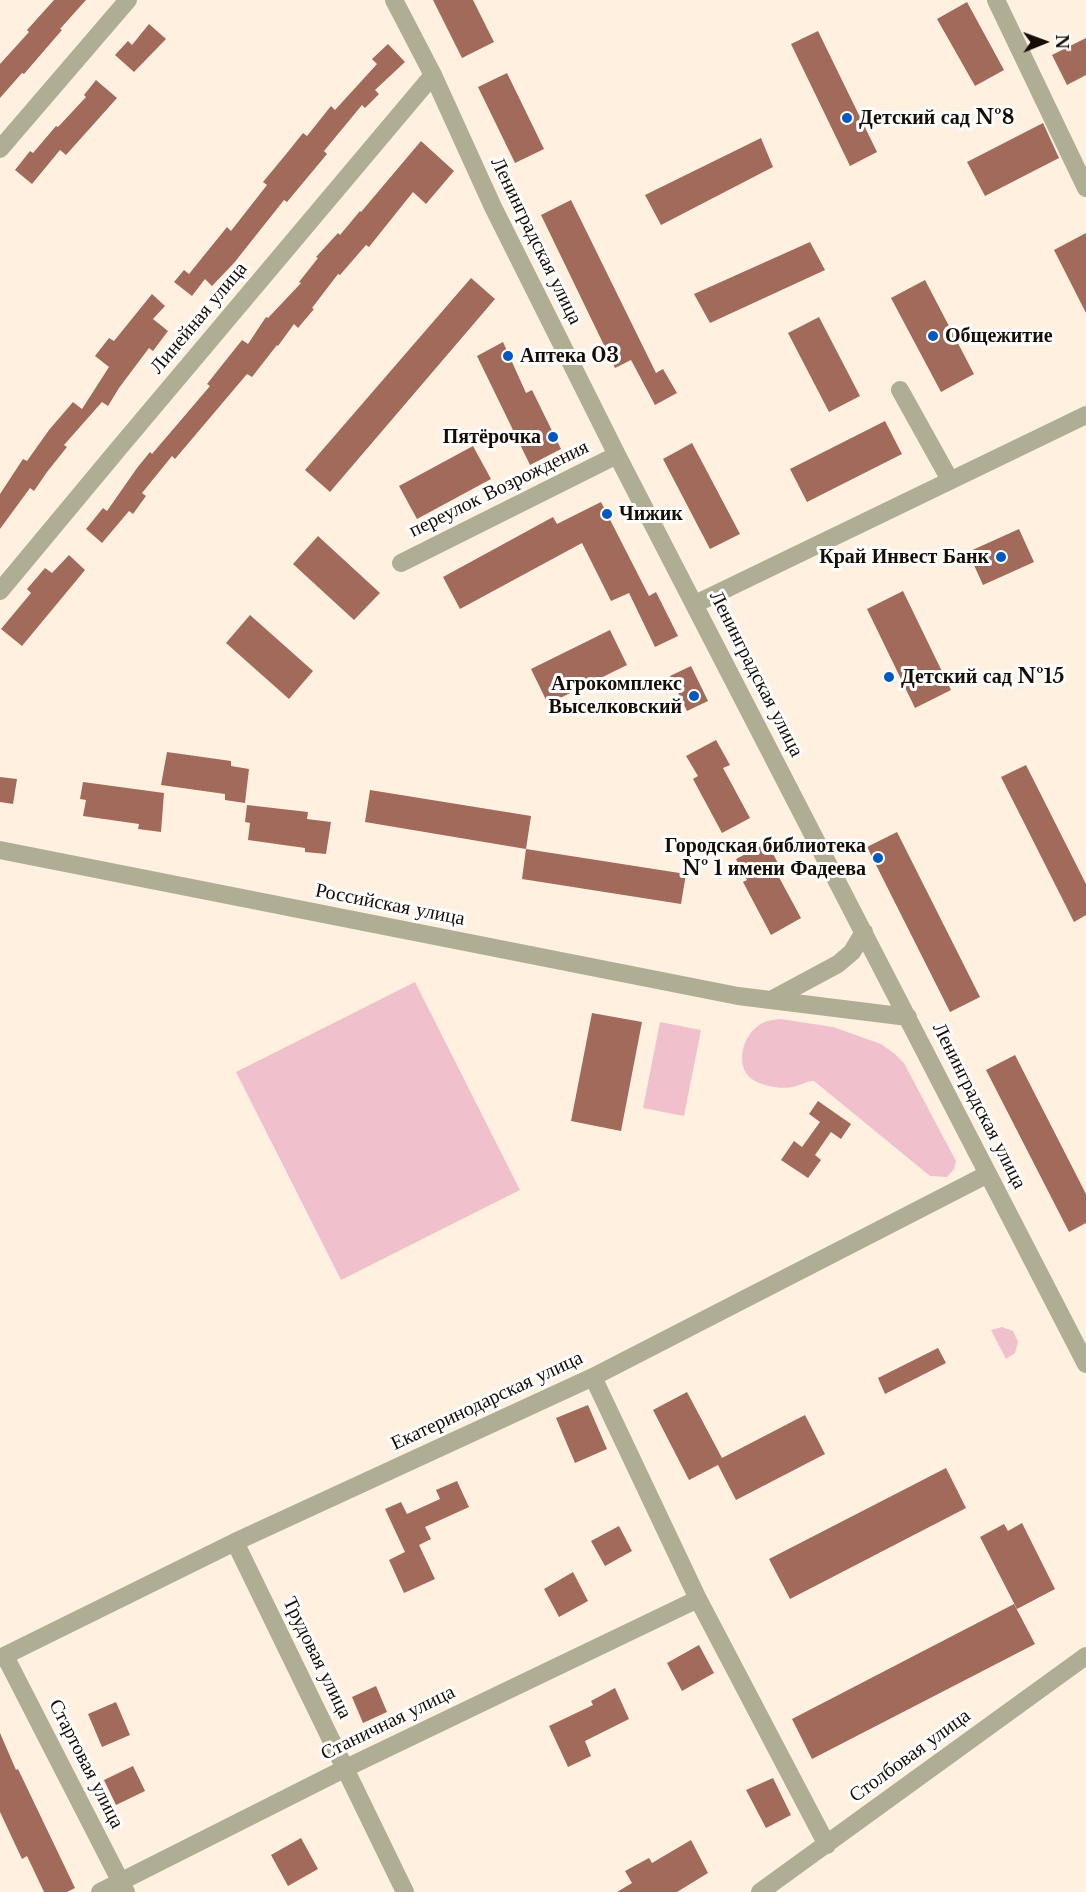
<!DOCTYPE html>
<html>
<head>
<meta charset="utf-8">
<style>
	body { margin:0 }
	#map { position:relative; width:1086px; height:1892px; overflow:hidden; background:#fff0e0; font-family:"Libre Baskerville",serif }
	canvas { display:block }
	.north { position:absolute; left:1014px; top:12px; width:60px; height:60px; -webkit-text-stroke:4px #fff; paint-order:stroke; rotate:89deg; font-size:16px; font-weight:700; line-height:24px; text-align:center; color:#160e06 }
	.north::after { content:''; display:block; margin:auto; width:21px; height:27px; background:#160e06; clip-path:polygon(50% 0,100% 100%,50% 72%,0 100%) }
</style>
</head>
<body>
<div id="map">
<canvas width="1086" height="1892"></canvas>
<div class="north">N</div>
</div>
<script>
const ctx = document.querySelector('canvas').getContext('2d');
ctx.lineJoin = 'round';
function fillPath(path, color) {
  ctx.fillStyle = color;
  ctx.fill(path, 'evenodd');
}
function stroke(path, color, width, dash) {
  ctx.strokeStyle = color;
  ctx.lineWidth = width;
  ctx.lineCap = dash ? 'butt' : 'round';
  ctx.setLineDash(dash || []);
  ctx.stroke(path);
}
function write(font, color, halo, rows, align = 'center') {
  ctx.font = font + ' "Libre Baskerville",serif';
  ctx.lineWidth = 6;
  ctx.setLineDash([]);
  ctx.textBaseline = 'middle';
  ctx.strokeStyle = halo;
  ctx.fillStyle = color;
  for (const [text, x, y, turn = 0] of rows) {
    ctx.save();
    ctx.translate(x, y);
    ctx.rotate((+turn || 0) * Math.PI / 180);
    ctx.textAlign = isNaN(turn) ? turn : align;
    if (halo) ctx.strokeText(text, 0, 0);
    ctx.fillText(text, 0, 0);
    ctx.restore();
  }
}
fillPath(new Path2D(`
	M 415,982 L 520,1190 L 341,1280 L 236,1072 Z
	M 780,1019 L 833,1027 L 881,1044 L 895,1054 L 904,1063 L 956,1161 L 954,1169 L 947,1177 L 930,1176 L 814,1081 C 807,1081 803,1084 796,1086 C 784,1090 767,1087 755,1081 C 734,1070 741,1038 758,1026 C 764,1021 772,1020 780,1019 Z
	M 660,1022 L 701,1030 L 684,1116 L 643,1108 Z
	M 1002,1327 L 1013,1331 L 1018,1342 L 1015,1353 L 1006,1359 L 991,1330 Z`), '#f1c0cd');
fillPath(new Path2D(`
	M 54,0 L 86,0 L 60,29 L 62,30 L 24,74 L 22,73 L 0,98 L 0,64 L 29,32 L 27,30 Z
	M 433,0 L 473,0 L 494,42 L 462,58 Z
	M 967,2 L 1004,70 L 975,86 L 937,19 Z
	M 149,24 L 166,39 L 134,72 L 115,55 L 128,41 L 132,45 Z
	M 818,31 L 877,152 L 850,166 L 791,44 Z
	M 1086,38 L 1086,75 L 1067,85 L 1052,55 Z
	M 388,44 L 405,62 L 375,90 L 379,94 L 365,108 L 362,105 L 324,151 L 327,154 L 287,202 L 284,200 L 234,263 L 212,286 L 205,279 L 192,296 L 174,282 L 184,270 L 189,274 L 227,227 L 231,231 L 267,185 L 263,182 L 287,153 L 303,133 L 307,136 L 331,106 L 335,110 L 377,64 L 372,59 Z
	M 507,73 L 544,149 L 515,163 L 478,87 Z
	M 96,80 L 117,98 L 66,155 L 60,150 L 32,184 L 15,170 L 30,151 L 33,153 L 56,126 L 58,127 L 86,97 L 84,95 Z
	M 1043,123 L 1059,158 L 985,196 L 967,162 Z
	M 761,138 L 773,167 L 661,225 L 645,195 Z
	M 421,141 L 454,171 L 426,204 L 413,192 L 369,247 L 366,245 L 340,275 L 338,274 L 312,308 L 314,309 L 298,328 L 294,324 L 278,346 L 277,345 L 252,377 L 247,374 L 175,459 L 172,456 L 142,493 L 146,496 L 133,514 L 129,511 L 102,543 L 86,529 L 103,508 L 107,511 L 137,468 L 150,452 L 152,454 L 210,386 L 207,384 L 242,340 L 248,344 L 266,317 L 268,318 L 301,283 L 299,282 L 318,258 L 316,257 L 338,233 L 340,235 L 360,211 L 361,212 Z
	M 571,200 L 656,373 L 663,369 L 677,393 L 655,405 L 631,360 L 615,368 L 541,215 Z
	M 1086,233 L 1086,313 L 1054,250 Z
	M 810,242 L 825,270 L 710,323 L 694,294 Z
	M 471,278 L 495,299 L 330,492 L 305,470 Z
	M 925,280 L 974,374 L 941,392 L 891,298 Z
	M 152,294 L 165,306 L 153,319 L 168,331 L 153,351 L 149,348 L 119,388 L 108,406 L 102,402 L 64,445 L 67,447 L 47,472 L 34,491 L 30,488 L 0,529 L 0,494 L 23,459 L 27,461 L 49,430 L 73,402 L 82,409 L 109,367 L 95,356 L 109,338 L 114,341 Z
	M 819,317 L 860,396 L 829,412 L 788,333 Z
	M 503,342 L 526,393 L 532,390 L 561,449 L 530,465 L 477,356 Z
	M 885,421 L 902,454 L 807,502 L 790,469 Z
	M 692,443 L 740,534 L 710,549 L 663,459 Z
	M 473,446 L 491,479 L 417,519 L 399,486 Z
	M 601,502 L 649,596 L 656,592 L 678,636 L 655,647 L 629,593 L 611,601 L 582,543 L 460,609 L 443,577 L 553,517 L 557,524 Z
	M 1019,529 L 1034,562 L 983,585 L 968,552 Z
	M 318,536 L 380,593 L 354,620 L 293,564 Z
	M 69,555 L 85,570 L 22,646 L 1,629 L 31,593 L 27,589 L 45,568 L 52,573 Z
	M 903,591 L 951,690 L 915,708 L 867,609 Z
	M 250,615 L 313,671 L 289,699 L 226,643 Z
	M 610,630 L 627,665 L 548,704 L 531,669 Z
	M 691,666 L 708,701 L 687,711 L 670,676 Z
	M 716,740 L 730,765 L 723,768 L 750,818 L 722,833 L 693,779 L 698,776 L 686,756 Z
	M 167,752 L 231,761 L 231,766 L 249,769 L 245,803 L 225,800 L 225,794 L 161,785 Z
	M 1026,765 L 1086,884 L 1086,915 L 1074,922 L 1001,777 Z
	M 0,777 L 17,779 L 13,804 L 0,802 Z
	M 83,782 L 164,793 L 161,832 L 138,829 L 139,824 L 83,816 L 86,800 L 80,799 Z
	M 370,790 L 531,816 L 526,849 L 365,822 Z
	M 247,805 L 308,812 L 307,819 L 331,822 L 326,854 L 305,852 L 305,848 L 248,840 L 250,823 L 245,822 Z
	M 897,832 L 980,997 L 950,1012 L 867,847 Z
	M 767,843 L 779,865 L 774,868 L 801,918 L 771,935 L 743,882 L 747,880 L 736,859 Z
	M 526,849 L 686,874 L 681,904 L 522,879 Z
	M 592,1013 L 642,1022 L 621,1131 L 571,1121 Z
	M 1015,1055 L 1086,1194 L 1086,1223 L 1069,1232 L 986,1070 Z
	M 818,1101 L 851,1124 L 841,1139 L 831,1132 L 815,1155 L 821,1160 L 808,1178 L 781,1160 L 794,1141 L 802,1147 L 820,1122 L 809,1114 Z
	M 938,1348 L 946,1363 L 885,1394 L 878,1378 Z
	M 687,1392 L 722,1458 L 805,1415 L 825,1454 L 736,1500 L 718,1465 L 689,1480 L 653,1410 Z
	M 588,1405 L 607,1449 L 575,1463 L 556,1418 Z
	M 946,1468 L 966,1508 L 790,1599 L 769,1559 Z
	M 457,1481 L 469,1507 L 425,1527 L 431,1539 L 419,1545 L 435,1579 L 404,1593 L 389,1560 L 405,1552 L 385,1509 L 401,1502 L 407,1514 L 440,1499 L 436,1490 Z
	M 1022,1523 L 1055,1589 L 1017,1609 L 980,1537 L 1004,1524 L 1008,1531 Z
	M 619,1526 L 632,1551 L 605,1566 L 591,1541 Z
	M 573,1572 L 588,1601 L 559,1617 L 544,1589 Z
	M 1014,1604 L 1035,1644 L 812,1759 L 792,1719 Z
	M 699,1645 L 714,1673 L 682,1691 L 667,1663 Z
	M 376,1686 L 387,1712 L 363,1723 L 352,1697 Z
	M 615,1688 L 629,1719 L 585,1741 L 591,1756 L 568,1767 L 549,1726 L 593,1705 L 591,1701 Z
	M 116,1702 L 130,1735 L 102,1747 L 88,1714 Z
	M 0,1733 L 16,1770 L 18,1769 L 75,1888 L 67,1892 L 44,1892 L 27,1856 L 22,1859 L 0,1812 Z
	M 133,1766 L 145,1791 L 116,1805 L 104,1780 Z
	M 773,1778 L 791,1815 L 766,1828 L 746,1790 Z
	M 301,1838 L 318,1869 L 288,1886 L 271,1855 Z
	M 691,1840 L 708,1873 L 677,1892 L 617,1892 L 632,1883 L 625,1871 L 649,1858 L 652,1863 Z`), '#a26a5b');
stroke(new Path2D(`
	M 394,0 L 433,75 L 493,207 L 617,455 L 1086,1364
	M 996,0 L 1086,188
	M 0,149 L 128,0
	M 900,390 L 950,480
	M 401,563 L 617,455
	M 0,591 L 119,448 L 433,75
	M 695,604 L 1086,415
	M 0,850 L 738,996 L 908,1017
	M 771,1000 L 838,964 L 852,952 L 864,932
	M 593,1377 L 698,1599 L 827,1845
	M 235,1542 L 405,1892
	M 5,1656 L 126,1892
	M 0,1658 L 235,1542 L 593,1377 L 988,1174
	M 100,1892 L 346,1768 L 698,1599
	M 760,1892 L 1086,1656`), '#afae95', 18);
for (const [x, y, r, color] of [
	[847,118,6,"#0058c1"],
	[933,336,6,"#0058c1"],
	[508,356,6,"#0058c1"],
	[553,437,6,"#0058c1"],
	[607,514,6,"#0058c1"],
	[1001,557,6,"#0058c1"],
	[889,677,6,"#0058c1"],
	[694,696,6,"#0058c1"],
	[878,858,6,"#0058c1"]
]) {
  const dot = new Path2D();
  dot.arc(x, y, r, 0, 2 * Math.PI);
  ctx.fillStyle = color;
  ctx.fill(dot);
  stroke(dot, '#fff', 2);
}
write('bold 20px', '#160e06', '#fff', [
	["Детский сад №8",859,118],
	["Общежитие",945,336],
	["Аптека 03",520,356],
	["Пятёрочка",541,437,"right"],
	["Чижик",619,514],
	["Край Инвест Банк",989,557,"right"],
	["Детский сад №15",901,677],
	["Агрокомплекс",682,684,"right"],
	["Выселковский",682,707,"right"],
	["Городская библиотека",866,846,"right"],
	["№ 1 имени Фадеева",866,869,"right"]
], 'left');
write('20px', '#160e06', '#fff', [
	["Ленинградская улица",536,241,64],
	["Линейная улица",199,318,-50],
	["переулок Возрождения",499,489,-26],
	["Ленинградская улица",756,674,63],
	["Российская улица",390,905,11],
	["Ленинградская улица",979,1106,63],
	["Екатеринодарская улица",487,1401,-25],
	["Трудовая улица",317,1658,64],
	["Станичная улица",388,1723,-26],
	["Столбовая улица",910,1756,-36],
	["Стартовая улица",86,1764,63]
]);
</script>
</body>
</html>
